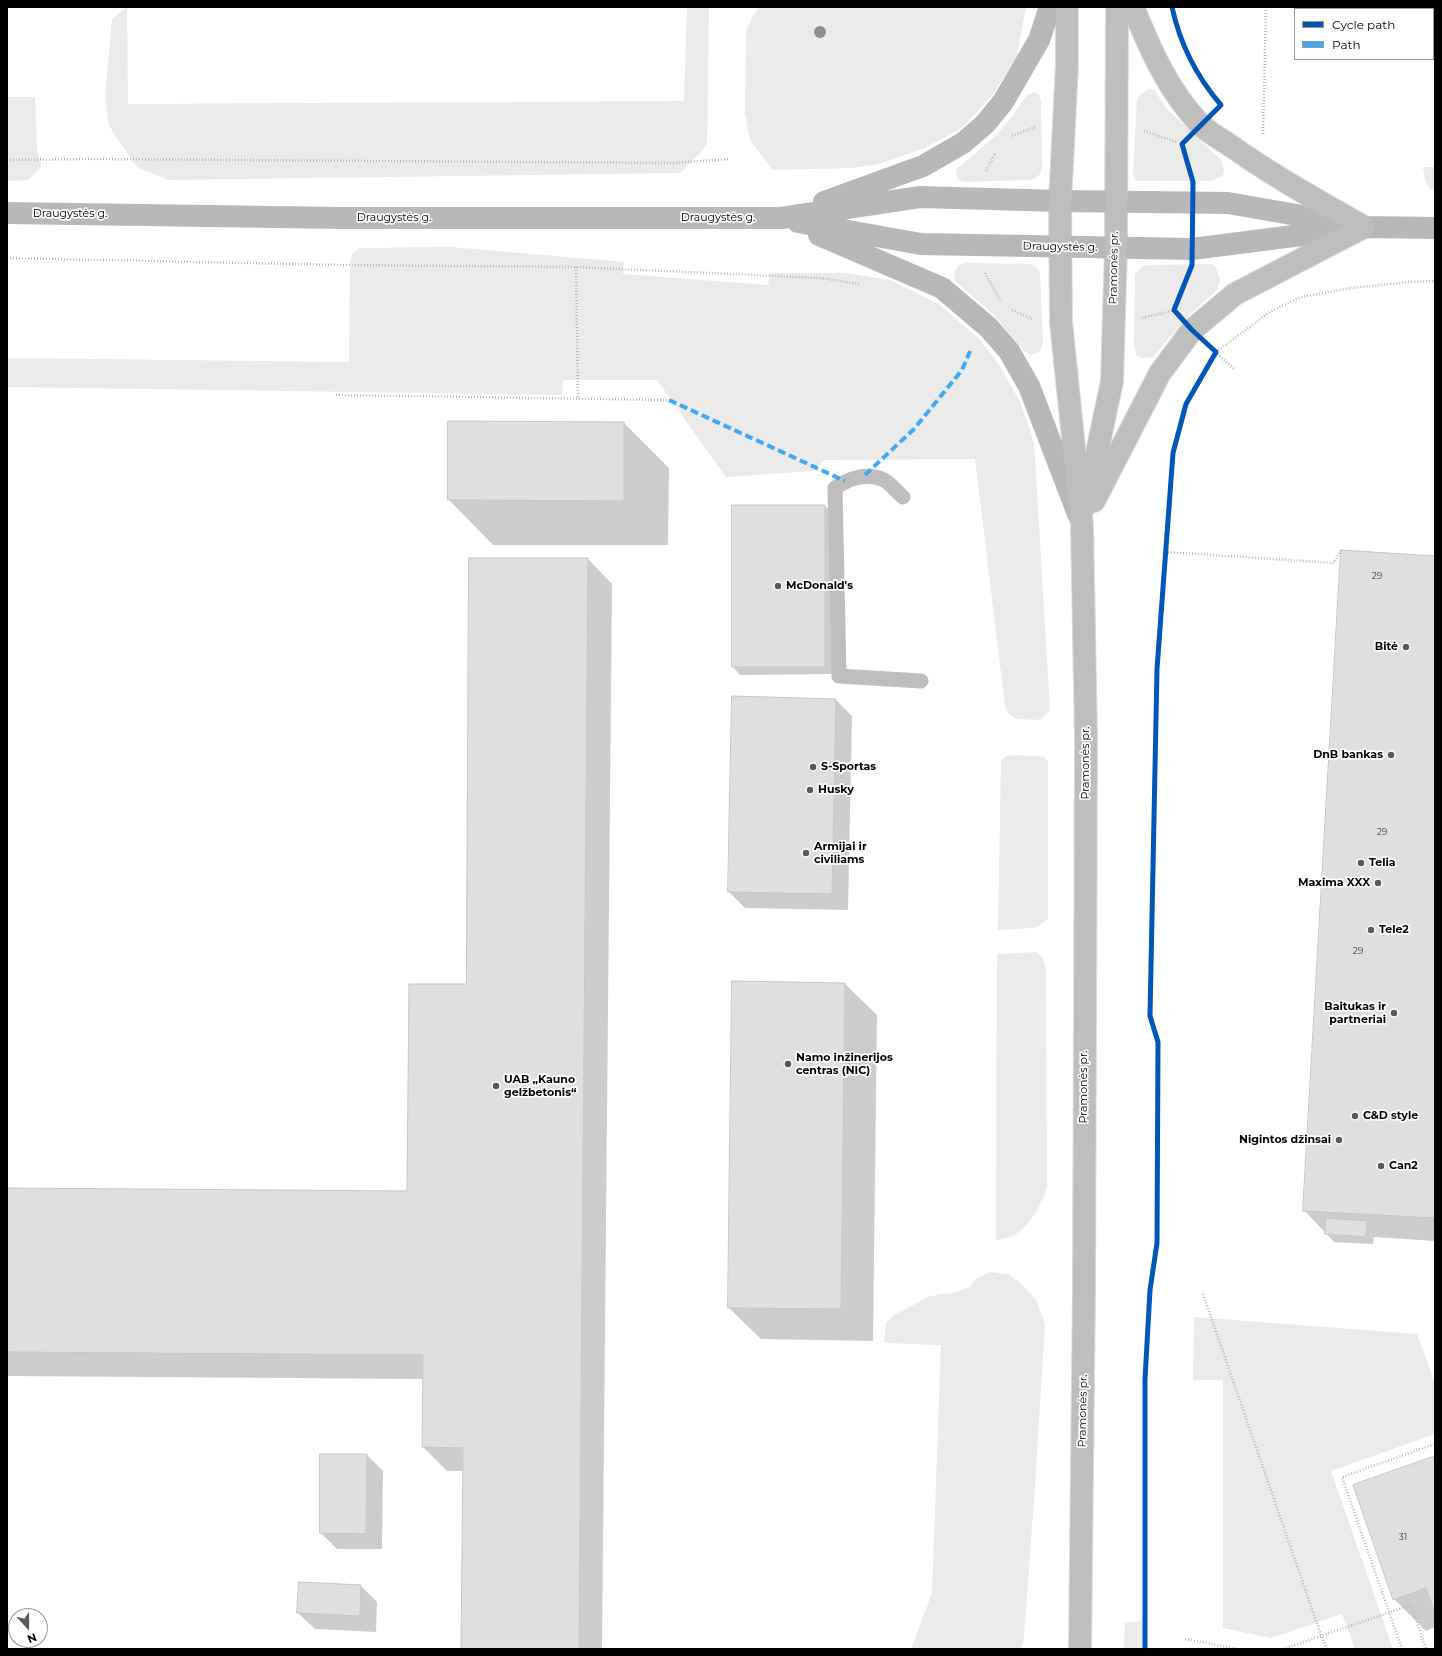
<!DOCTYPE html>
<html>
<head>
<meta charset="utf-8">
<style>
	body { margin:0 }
	#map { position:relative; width:1442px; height:1656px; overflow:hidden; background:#fff; font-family:Montserrat,sans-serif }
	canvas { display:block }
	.frame { position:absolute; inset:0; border:8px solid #000; pointer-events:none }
	.legend { position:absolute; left:1294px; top:8px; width:140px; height:52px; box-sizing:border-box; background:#fff; border:1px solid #999; margin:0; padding:5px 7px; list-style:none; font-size:12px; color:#000 }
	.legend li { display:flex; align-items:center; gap:8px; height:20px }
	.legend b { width:20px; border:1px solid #999 }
	.north { position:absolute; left:8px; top:1608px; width:40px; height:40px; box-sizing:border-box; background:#fff; border:1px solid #999; border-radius:50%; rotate:159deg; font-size:11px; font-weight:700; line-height:16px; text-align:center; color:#000 }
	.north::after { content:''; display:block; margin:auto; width:14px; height:18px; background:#595959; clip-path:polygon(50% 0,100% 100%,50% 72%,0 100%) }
</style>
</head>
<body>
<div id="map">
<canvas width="1442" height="1656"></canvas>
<div class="frame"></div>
<ul class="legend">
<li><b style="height:5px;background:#0057b8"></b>Cycle path</li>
<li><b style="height:5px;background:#3fa9f5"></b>Path</li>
</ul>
<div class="north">N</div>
</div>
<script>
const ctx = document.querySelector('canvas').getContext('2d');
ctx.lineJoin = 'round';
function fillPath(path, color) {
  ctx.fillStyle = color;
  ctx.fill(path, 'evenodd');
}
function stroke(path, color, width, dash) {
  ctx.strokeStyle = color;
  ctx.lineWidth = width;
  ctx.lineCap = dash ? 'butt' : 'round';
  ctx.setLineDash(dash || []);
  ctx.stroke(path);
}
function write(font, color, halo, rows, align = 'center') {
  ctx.font = font + ' Montserrat,sans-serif';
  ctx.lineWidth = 3.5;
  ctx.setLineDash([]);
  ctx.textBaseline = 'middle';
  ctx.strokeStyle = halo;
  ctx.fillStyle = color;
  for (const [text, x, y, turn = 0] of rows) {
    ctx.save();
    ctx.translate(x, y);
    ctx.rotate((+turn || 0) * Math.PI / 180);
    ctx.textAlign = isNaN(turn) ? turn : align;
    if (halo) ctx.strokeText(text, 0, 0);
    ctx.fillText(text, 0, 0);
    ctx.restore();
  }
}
fillPath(new Path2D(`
	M 127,7 L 128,104 L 684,101 L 687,7 L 709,7 L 707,143 L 702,151 L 680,173 L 169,180 L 137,167 L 109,126 L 105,97 L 112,19 Z
	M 759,7 L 1026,7 L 1017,56 L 994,93 L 962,128 L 925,148 L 879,164 L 851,168 L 773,170 L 750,140 L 745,113 L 746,31 L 753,16 Z
	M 1148,89 L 1154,90 L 1168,110 L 1221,160 L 1224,169 L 1223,176 L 1211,181 L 1137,181 L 1133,174 L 1137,98 Z
	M 1034,92 L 1039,94 L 1041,101 L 1042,168 C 1040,176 1037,179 1029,180 L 963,182 L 958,179 L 956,170 L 994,137 L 1012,117 L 1026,96 Z
	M 7,97 L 35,97 L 37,150 L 41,167 L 28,180 L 7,181 Z
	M 1423,167 L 1435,167 L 1435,190 L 1430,189 L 1425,181 Z
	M 452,247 L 624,262 L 623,274 L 768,285 L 770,273 L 845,273 L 890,280 L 940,305 L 979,339 L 998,363 L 1020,402 L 1034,442 L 1050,710 L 1041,719 L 1035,720 L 1017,719 L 1009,714 L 1005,706 L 975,459 L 824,460 L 813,471 L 726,477 L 657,380 L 563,380 L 562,395 L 7,387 L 7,358 L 349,362 L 350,265 L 352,254 L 360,248 Z
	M 965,263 L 1030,264 C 1036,266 1038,269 1040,274 L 1043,344 L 1040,351 L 1031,355 L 1023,350 L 994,315 L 955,281 L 954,274 L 958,266 Z
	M 1212,264 L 1216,267 L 1220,280 L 1217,290 L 1186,318 L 1153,357 L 1143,358 L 1136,355 L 1134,344 L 1135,274 L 1142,267 L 1147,265 Z
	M 1020,755 L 1044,757 L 1048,761 L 1048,919 L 1039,926 L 1033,928 L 998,930 L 1001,761 L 1006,756 Z
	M 1036,952 C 1043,956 1044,961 1046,969 L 1047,1188 C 1037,1213 1026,1237 996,1240 L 997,954 Z
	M 991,1272 L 1008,1274 L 1020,1283 L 1036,1300 L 1045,1324 L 1035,1485 L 1024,1638 L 1021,1649 L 911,1649 L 932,1593 L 941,1345 L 884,1343 L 886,1322 L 896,1314 L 930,1296 L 958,1292 L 970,1287 L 975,1279 Z
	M 1194,1317 L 1417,1334 L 1435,1384 L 1435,1434 L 1331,1471 L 1393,1649 L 1355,1649 L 1342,1614 L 1271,1638 L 1223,1628 L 1223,1380 L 1193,1380 Z
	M 1145,1621 L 1145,1649 L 1124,1649 L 1125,1623 Z`), '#ebebeb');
fillPath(new Path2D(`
	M 1376,7 L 1435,7 L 1435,40 L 1433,40 L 1433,9 Z
	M 449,422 L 624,423 L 669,468 L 668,545 L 493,545 L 449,500 Z
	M 825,506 L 833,513 L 833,674 L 740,675 L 733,667 Z
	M 1435,557 L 1435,1241 L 1374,1237 L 1373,1244 L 1334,1242 L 1304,1210 Z
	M 588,559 L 612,584 L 602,1649 L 462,1649 L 463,1471 L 447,1471 L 423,1447 L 424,1379 L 7,1376 L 7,1189 L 408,1192 Z
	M 836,700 L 852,716 L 848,910 L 745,908 L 729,892 Z
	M 733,982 L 845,984 L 877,1015 L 873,1341 L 761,1339 L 729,1308 Z
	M 321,1455 L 367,1455 L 383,1471 L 382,1549 L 337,1549 L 321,1533 Z
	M 1435,1457 L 1435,1627 L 1426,1631 L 1394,1599 Z
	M 361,1586 L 377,1602 L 376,1632 L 315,1629 L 298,1613 Z`), '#0003');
const building = new Path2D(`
	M 1375,7 L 1435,7 L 1435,10 L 1375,9 Z
	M 448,421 L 624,422 L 624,501 L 448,500 Z
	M 732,505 L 825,505 L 825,667 L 732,667 Z
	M 1341,550 L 1435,556 L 1435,1218 L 1303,1211 Z
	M 469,558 L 588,558 L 579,1649 L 461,1649 L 463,1448 L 422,1447 L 423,1355 L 7,1352 L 7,1188 L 407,1191 L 409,984 L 466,984 Z
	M 732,696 L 836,699 L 832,894 L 728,892 Z
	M 732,981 L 845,983 L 841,1309 L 728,1308 Z
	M 1326,1218 L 1367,1221 L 1366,1237 L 1325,1234 Z
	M 320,1454 L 367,1454 L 366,1534 L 320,1533 Z
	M 1435,1456 L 1435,1614 L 1426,1588 L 1393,1600 L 1353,1485 Z
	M 299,1582 L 361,1585 L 360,1616 L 297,1613 Z`);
fillPath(building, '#dfdfdf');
stroke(building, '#c6c6c6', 1);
const primary = new Path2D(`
	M 1067,7 L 1067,65 L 1060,201 L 1061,322 L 1082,525 L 1086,739 L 1084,1287 L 1080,1649
	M 1133,7 C 1150,49 1168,90 1199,123 C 1207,132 1221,139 1231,146 C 1273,176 1319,201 1364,227
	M 1094,501 L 1160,373 L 1192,330 L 1235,294 L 1364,227
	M 1086,505 L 1112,381 L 1116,247 L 1117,7`);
stroke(primary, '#dbdbdb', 24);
stroke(new Path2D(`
	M 1324,7 L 1327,9
	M 1144,131 L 1177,142
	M 1263,134 L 1266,7
	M 1012,136 L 1035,127
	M 1183,147 L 1191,175
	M 7,160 L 89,159 L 672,163 L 728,159
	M 986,171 L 995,154
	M 7,258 L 341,265 L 576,267 L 821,278 L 859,284
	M 576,267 L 578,398
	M 985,273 L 1000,300
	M 1176,306 L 1187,277
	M 1012,310 L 1033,319
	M 1142,318 L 1172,311
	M 1215,352 L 1234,369
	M 1216,352 L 1271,311 L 1301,297 L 1351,288 L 1409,282 L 1435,281
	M 336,395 L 669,400
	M 1165,552 L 1334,563 L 1341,550
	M 1203,1294 L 1321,1635 L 1327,1649
	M 1185,1639 L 1238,1649
	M 1283,1649 L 1411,1605 L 1426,1649
	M 1402,1649 L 1342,1477 L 1435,1444`), '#b9b9b9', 2.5, [1, 2]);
stroke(new Path2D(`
	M 903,497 C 897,492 891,484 884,480 C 867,472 849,478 835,488 L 839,676 L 921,681`), '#bebebe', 15);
stroke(new Path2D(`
	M 824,202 L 923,166 L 963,143 L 985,124 L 1003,102 L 1039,40 L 1050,7
	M 7,213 L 342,218 L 781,218 L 920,197 L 1060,201 L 1228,203 L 1360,226
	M 798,222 L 921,244 L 1192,249 L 1364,227 L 1435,228
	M 819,235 L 942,288 L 989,328 L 1009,351 L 1029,386 L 1078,514`), '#b8b8b8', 22);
stroke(primary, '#bebebe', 22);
stroke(new Path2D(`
	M 669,400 L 845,481
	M 865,475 L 914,429 L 962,370 L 971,349`), '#3fa9f5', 4, [8, 4]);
stroke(new Path2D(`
	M 1145,1649 L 1145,1379 L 1150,1290 L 1157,1243 L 1158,1042 L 1150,1016 L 1157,669 L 1173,453 L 1186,404 L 1216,352 L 1192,330 L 1174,310 L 1192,265 L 1193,182 L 1182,144 L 1221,105 C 1196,76 1180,44 1172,7`), '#0057b8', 5);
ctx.fillStyle = '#8e8e8e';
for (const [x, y] of [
	[820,32]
]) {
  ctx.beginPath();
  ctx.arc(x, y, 6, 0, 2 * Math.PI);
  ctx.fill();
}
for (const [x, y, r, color] of [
	[778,586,4,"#595959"],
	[1406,647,4,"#595959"],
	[1391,755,4,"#595959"],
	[813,767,4,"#595959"],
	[810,790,4,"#595959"],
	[806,853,4,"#595959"],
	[1361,863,4,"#595959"],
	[1378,883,4,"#595959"],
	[1371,930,4,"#595959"],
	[1394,1013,4,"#595959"],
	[788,1064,4,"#595959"],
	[496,1086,4,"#595959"],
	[1355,1116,4,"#595959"],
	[1339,1140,4,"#595959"],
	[1381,1166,4,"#595959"]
]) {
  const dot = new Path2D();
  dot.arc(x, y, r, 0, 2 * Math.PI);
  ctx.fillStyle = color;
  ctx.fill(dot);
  stroke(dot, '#fff', 1.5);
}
write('9px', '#383838', null, [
	["29",1377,576],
	["29",1382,832],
	["29",1358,951],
	["31",1403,1537]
]);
write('11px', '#000', '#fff', [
	["Draugystės g.",70,214],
	["Draugystės g.",394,218],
	["Draugystės g.",718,218],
	["Draugystės g.",1060,247,1],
	["Pramonės pr.",1114,268,-89],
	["Pramonės pr.",1086,763,-90],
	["Pramonės pr.",1084,1087,-90],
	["Pramonės pr.",1083,1411,-89]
]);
write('bold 11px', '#000', '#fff', [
	["McDonald's",786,586],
	["Bitė",1398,647,"right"],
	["DnB bankas",1383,755,"right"],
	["S-Sportas",821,767],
	["Husky",818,790],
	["Armijai ir",814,847],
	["civiliams",814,860],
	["Telia",1369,863],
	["Maxima XXX",1370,883,"right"],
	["Tele2",1379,930],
	["Baitukas ir",1386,1007,"right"],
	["partneriai",1386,1020,"right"],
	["Namo inžinerijos",796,1058],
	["centras (NIC)",796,1071],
	["UAB „Kauno",504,1080],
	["gelžbetonis“",504,1093],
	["C&D style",1363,1116],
	["Nigintos džinsai",1331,1140,"right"],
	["Can2",1389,1166]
], 'left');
</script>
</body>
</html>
